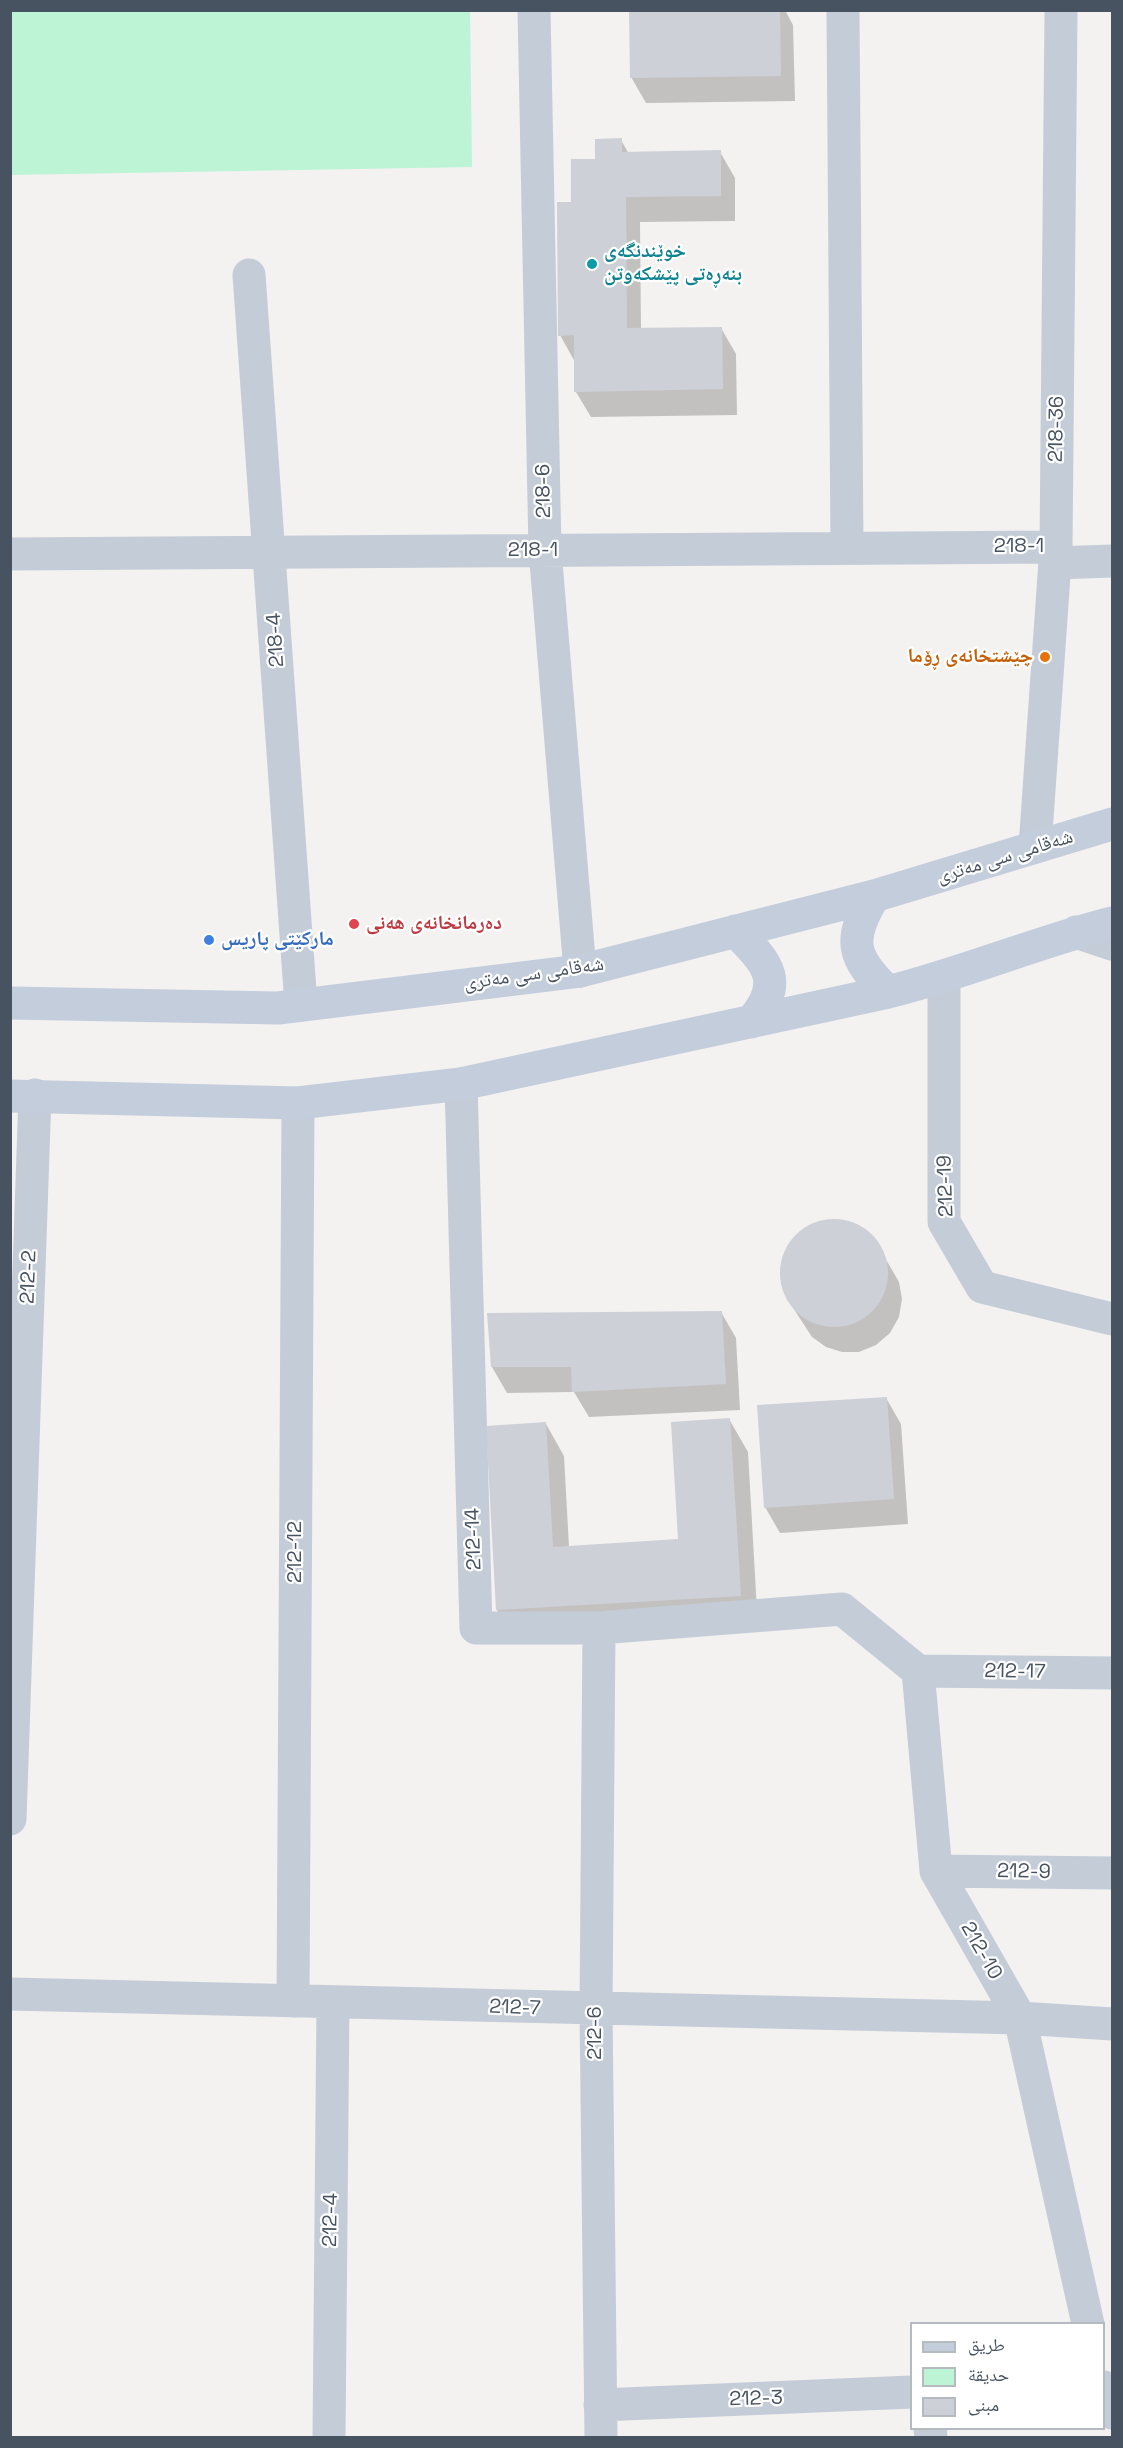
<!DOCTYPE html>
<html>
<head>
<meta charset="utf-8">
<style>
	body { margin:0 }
	#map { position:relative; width:1123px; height:2448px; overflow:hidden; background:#f4f1f1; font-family:"Space Grotesk","Noto Naskh Arabic",sans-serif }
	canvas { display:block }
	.frame { position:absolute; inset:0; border:12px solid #475361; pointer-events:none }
	.legend { position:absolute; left:910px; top:2322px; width:195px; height:108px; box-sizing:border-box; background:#fff; border:2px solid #b5bac0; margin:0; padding:8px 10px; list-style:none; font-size:18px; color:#475361 }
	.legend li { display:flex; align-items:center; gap:12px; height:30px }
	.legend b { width:30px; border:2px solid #b5bac0 }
</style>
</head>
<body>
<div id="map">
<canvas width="1123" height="2448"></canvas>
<div class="frame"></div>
<ul class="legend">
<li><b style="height:8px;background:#c3cddb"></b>طريق</li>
<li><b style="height:16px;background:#bdf4d6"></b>حديقة</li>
<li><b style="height:16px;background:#cdd0d6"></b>مبنى</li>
</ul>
</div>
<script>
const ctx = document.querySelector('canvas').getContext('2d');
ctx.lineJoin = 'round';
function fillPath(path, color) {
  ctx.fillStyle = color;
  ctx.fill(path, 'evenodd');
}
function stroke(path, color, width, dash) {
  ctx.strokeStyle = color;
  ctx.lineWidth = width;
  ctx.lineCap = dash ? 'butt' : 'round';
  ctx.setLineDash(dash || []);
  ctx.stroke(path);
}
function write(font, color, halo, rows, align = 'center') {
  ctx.font = font + ' "Space Grotesk","Noto Naskh Arabic",sans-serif';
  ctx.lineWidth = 4.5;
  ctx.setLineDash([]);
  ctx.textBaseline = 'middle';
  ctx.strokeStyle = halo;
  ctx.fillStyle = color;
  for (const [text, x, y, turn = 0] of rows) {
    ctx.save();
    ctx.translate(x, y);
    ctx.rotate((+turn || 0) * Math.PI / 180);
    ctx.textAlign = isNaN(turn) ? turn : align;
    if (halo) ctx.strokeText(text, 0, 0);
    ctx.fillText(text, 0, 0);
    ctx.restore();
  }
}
fillPath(new Path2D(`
	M 10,11 L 470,11 L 472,167 L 11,175 Z`), '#bdf4d6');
fillPath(new Path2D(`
	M 631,10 L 785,10 L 793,25 L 795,101 L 646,103 L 631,77 Z
	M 621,140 L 629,154 L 720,152 L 735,178 L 735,221 L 640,222 L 641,329 L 721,328 L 736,354 L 737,415 L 591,417 L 576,392 L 575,362 L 560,335 L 573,203 L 597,160 Z
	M 827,1221 L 844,1221 L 860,1227 L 874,1239 L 899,1282 L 902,1299 L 899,1317 L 890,1333 L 876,1345 L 859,1352 L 842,1352 L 826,1347 L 812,1337 L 786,1297 L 781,1281 L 782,1265 L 787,1248 L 797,1235 L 811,1226 Z
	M 721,1312 L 736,1338 L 740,1410 L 589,1417 L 574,1392 L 507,1393 L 492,1367 L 489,1315 Z
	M 886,1398 L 901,1424 L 908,1524 L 780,1533 L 765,1507 Z
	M 729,1419 L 748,1452 L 758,1628 L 516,1642 L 497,1610 L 487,1428 L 546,1424 L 564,1456 L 569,1547 L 679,1541 Z`), '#0003');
fillPath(new Path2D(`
	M 629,10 L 780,10 L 781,76 L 630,78 Z
	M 622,138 L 622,152 L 721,150 L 721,196 L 626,197 L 627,328 L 722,327 L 723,389 L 574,392 L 574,335 L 558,336 L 557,202 L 571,202 L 571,159 L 595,159 L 595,139 Z
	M780 1273a54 54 0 1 1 108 0a54 54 0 1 1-108 0Z
	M 722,1311 L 726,1384 L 572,1392 L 571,1367 L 491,1367 L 487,1313 Z
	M 887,1397 L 894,1499 L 764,1508 L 757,1405 Z
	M 730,1418 L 741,1596 L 496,1610 L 486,1426 L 546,1422 L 553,1547 L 678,1539 L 671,1422 Z`), '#cdd0d6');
stroke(new Path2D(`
	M 534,10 L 545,550 L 580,971
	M 843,10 L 847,548
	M 249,275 L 301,1005
	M 10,554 L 1056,547
	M 1055,563 L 1112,561
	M 1035,847 L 1056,547 L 1061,10
	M 1076,932 L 1112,944
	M 944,978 L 944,1222 L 982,1287 L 1112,1319
	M 461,1084 L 476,1628 L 599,1628 L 842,1609 L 918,1671 L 936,1871 L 1020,2018 L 1088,2324
	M 599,1628 L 596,2010 L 601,2438
	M 918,1671 L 1112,1673
	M 10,1819 L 35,1095
	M 936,1871 L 1112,1873
	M 10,1994 L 1020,2018 L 1112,2024
	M 293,2001 L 298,1103
	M 1104,2387 L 1112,2413
	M 600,2405 L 912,2392
	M 930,2428 L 931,2438
	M 329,2438 L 333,2002`), '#c4ccd7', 33);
stroke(new Path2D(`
	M 874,896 C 847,940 852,958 888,992
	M 735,931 C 769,963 785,983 751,1022
	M 10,1003 L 278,1008 L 580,971 L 874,896 L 1112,824
	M 10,1096 L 298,1103 L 461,1084 L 888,992 C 964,973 1037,942 1112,923`), '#c3cddb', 33);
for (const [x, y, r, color] of [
	[592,264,6,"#0f9aa8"],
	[1045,657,6,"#e8710a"],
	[354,924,6,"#e0444e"],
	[209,940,6,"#3f7fe0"]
]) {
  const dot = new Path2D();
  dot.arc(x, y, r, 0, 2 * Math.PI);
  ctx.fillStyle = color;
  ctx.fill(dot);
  stroke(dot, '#fff', 2);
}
write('bold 20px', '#0d838f', '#fff', [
	["خوێندنگەی",604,252],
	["بنەڕەتی پێشکەوتن",604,275]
], 'left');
write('20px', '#475361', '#fff', [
	["218-36",1057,429,-89],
	["218-6",544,491,-91],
	["218-1",1019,547],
	["218-1",533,551],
	["218-4",276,640,-94],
	["شەقامی سی مەتری",1005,857,-17],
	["شەقامی سی مەتری",534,974,-8],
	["212-19",946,1186,-92],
	["212-2",29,1277,-88],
	["212-14",474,1539,-92],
	["212-12",296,1552,-90],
	["212-17",1015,1672,1],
	["212-9",1024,1872,1],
	["212-10",981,1951,60],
	["212-7",515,2008,2],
	["212-6",596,2033,-90],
	["212-4",331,2220,-89],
	["212-3",756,2399,-2]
]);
write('bold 20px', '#c56008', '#fff', [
	["چێشتخانەی ڕۆما",1033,657]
], 'right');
write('bold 20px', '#be3a42', '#fff', [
	["دەرمانخانەی هەنی",366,924]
], 'left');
write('bold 20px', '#366cbe', '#fff', [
	["مارکێتی پاریس",221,940]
], 'left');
</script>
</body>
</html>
